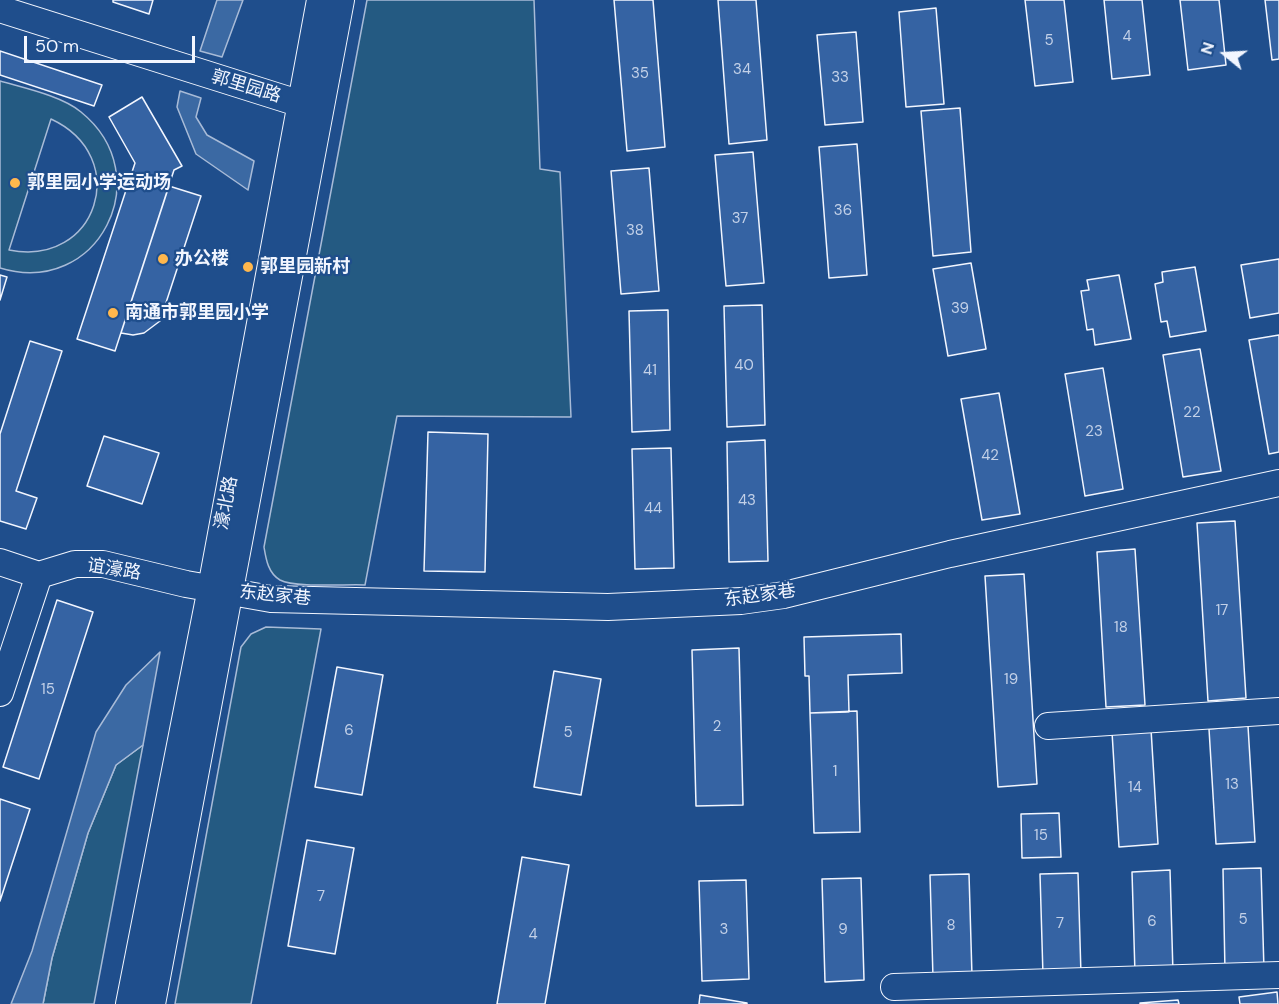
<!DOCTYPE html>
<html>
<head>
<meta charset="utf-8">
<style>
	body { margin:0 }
	#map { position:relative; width:1279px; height:1004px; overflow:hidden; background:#1f4e8c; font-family:"DM Sans",sans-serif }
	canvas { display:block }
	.north { position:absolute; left:1195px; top:24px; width:60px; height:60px; -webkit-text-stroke:4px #1f4e8c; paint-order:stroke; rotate:288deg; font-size:16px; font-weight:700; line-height:24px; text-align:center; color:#f2f6ff }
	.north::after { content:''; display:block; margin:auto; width:21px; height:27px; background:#f2f6ff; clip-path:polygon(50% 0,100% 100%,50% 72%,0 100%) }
	.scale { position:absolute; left:24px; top:36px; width:171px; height:27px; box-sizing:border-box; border:3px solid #f2f6ff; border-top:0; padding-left:8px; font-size:18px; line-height:21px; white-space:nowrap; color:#f2f6ff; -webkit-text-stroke:4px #1f4e8c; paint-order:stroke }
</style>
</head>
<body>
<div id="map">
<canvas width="1279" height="1004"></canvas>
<div class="north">N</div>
<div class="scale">50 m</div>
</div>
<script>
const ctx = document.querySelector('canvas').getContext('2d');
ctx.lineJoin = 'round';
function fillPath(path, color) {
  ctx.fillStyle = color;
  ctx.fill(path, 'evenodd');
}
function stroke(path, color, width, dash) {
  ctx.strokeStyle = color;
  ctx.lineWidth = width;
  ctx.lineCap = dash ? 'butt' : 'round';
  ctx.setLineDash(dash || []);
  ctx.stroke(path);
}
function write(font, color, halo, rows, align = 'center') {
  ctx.font = font + ' "DM Sans","Noto Sans SC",sans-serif';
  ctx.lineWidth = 4.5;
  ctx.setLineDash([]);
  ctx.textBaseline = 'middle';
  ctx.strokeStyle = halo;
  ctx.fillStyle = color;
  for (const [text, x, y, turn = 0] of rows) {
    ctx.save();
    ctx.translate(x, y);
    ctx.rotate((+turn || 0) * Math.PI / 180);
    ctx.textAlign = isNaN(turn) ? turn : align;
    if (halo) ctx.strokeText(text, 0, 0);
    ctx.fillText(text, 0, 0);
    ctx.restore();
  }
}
const green = new Path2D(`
	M 367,0 L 534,0 L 540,169 L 560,172 L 571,417 L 397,416 L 365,585 C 346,584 295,588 280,580 C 268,573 266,559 264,547 Z
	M 0,81 C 24,88 62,96 81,112 C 160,176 98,298 0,268 ZM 51,119 C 133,157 97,268 9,250 Z
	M 266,627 L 321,629 L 251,1004 L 175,1004 L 241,647 L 251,634 Z
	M 143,745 L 94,1004 L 43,1004 L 52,958 L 88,833 L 116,765 Z`);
fillPath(green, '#245a82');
stroke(green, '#a8bbd7', 1.5);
const water = new Path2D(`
	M 217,0 L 243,0 L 222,57 L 200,51 Z
	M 180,91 L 201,98 L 196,117 L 207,135 L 254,161 L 248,190 L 196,154 L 177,107 Z
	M 160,652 L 143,745 L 116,765 L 88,833 L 52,958 L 43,1004 L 11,1004 L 32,951 L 96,732 L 126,685 Z`);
fillPath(water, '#3b69a3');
stroke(water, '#a8bbd7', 1.5);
const building = new Path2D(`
	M 113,0 L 153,0 L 149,14 L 113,2 Z
	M 614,0 L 653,0 L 665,147 L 627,151 Z
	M 718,0 L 756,0 L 767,140 L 729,144 Z
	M 1025,0 L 1064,0 L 1073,82 L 1035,86 Z
	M 1104,0 L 1142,0 L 1150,75 L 1112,79 Z
	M 1180,0 L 1219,0 L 1226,65 L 1188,70 Z
	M 1265,0 L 1279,0 L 1279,59 L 1272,60 Z
	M 936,8 L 944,104 L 906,107 L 899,12 Z
	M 856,32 L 863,122 L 825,125 L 817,35 Z
	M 0,51 L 102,85 L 94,106 L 0,75 Z
	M 142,97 L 182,166 L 174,170 L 115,351 L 77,339 L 135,163 L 109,117 Z
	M 960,108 L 971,252 L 933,256 L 921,111 Z
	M 857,144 L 867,275 L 829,278 L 819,147 Z
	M 753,152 L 764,283 L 726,286 L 715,155 Z
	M 649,168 L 659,291 L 621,294 L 611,171 Z
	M 169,186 L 201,196 L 160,321 L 144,333 L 133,335 L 121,333 Z
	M 1279,259 L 1279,313 L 1250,318 L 1241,265 Z
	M 971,263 L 986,349 L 948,356 L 933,269 Z
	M 1195,267 L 1206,331 L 1170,337 L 1167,321 L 1161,322 L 1155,284 L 1163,282 L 1162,272 Z
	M 0,275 L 7,277 L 0,300 Z
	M 1119,275 L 1131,339 L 1095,345 L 1093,329 L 1087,330 L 1081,291 L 1089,290 L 1087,280 Z
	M 762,305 L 765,425 L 727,427 L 724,306 Z
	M 668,310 L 670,430 L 632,432 L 629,311 Z
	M 1279,335 L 1279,452 L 1269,454 L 1249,340 Z
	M 30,341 L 62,351 L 16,491 L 37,498 L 26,529 L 0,521 L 0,434 Z
	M 1200,349 L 1221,471 L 1183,477 L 1163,355 Z
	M 1103,368 L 1123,489 L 1085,496 L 1065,374 Z
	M 999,393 L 1020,514 L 982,520 L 961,399 Z
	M 428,432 L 488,434 L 485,572 L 424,571 Z
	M 104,436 L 159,453 L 142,504 L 87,486 Z
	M 765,440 L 768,561 L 729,562 L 727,442 Z
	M 671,448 L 674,568 L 635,569 L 632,449 Z
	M 1235,521 L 1246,698 L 1208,701 L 1197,523 Z
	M 1135,549 L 1145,705 L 1106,707 L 1097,552 Z
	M 1024,574 L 1037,784 L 998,787 L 985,576 Z
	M 57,600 L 93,612 L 39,779 L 3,767 Z
	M 901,634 L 902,673 L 848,675 L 849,712 L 810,713 L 809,676 L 805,676 L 804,637 Z
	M 739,648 L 743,805 L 696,806 L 692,650 Z
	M 337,667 L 383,675 L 362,795 L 315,787 Z
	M 554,671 L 601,679 L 581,795 L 534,787 Z
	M 857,711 L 860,832 L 814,833 L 810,713 Z
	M 1248,726 L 1255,842 L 1216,844 L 1209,729 Z
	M 1151,729 L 1158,844 L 1119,847 L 1112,732 Z
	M 0,799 L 30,809 L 0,901 Z
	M 1059,813 L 1061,857 L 1022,858 L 1021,814 Z
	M 307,840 L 354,848 L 335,954 L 288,946 Z
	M 522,857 L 569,865 L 545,1004 L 497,1004 Z
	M 1261,868 L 1264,970 L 1225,972 L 1223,869 Z
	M 1170,870 L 1173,973 L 1135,974 L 1132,872 Z
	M 1078,873 L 1081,975 L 1043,976 L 1040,874 Z
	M 969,874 L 972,976 L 933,978 L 930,875 Z
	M 861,878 L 864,980 L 825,982 L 822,879 Z
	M 746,880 L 749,979 L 702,981 L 699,881 Z
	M 1277,992 L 1278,1004 L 1240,1004 L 1239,997 Z
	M 700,995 L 747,1003 L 747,1004 L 699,1004 Z
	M 1178,1000 L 1179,1004 L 1140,1004 L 1140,1003 Z`);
fillPath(building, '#3563a3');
stroke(building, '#f2f6ff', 1.5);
const minor = new Path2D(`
	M 0,9 L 314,108
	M 0,562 L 39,575 L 75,564 L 103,564 L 186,584 L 271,599 L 608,607 L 741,601 L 784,595 L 950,554 L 1279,483
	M 0,693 L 39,575
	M 1048,726 L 1279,711
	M 894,987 L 1279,975
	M 129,1004 L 211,588 L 320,0
	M 152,1004 L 341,0`);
stroke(minor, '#f2f6ff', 28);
stroke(minor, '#1f4e8c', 26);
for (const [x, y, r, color] of [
	[15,183,6,"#ffb74d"],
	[163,259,6,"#ffb74d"],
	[248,267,6,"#ffb74d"],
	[113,313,6,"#ffb74d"]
]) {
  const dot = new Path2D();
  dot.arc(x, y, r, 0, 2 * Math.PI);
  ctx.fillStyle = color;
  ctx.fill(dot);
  stroke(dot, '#1f4e8c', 2);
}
write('15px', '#c3d1e8', null, [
	["4",1127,37],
	["5",1049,41],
	["34",742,70],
	["35",640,74],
	["33",840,78],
	["36",843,211],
	["37",740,219],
	["38",635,231],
	["39",960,309],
	["40",744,366],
	["41",650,371],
	["22",1192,413],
	["23",1094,432],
	["42",990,456],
	["43",747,501],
	["44",653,509],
	["17",1222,611],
	["18",1121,628],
	["19",1011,680],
	["15",48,690],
	["2",717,727],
	["6",349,731],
	["5",568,733],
	["1",835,772],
	["13",1232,785],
	["14",1135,788],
	["15",1041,836],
	["7",321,897],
	["5",1243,920],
	["6",1152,922],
	["7",1060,924],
	["8",951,926],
	["3",724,930],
	["9",843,930],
	["4",533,935]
]);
write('18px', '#f2f6ff', '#1f4e8c', [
	["郭里园路",246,87,17],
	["濠北路",227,503,-79],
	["谊濠路",114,570,9],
	["东赵家巷",275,596,6],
	["东赵家巷",760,596,-8]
]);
write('bold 18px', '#f2f6ff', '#1f4e8c', [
	["郭里园小学运动场",27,183],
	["办公楼",175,259],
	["郭里园新村",260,267],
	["南通市郭里园小学",125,313]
], 'left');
</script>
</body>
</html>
